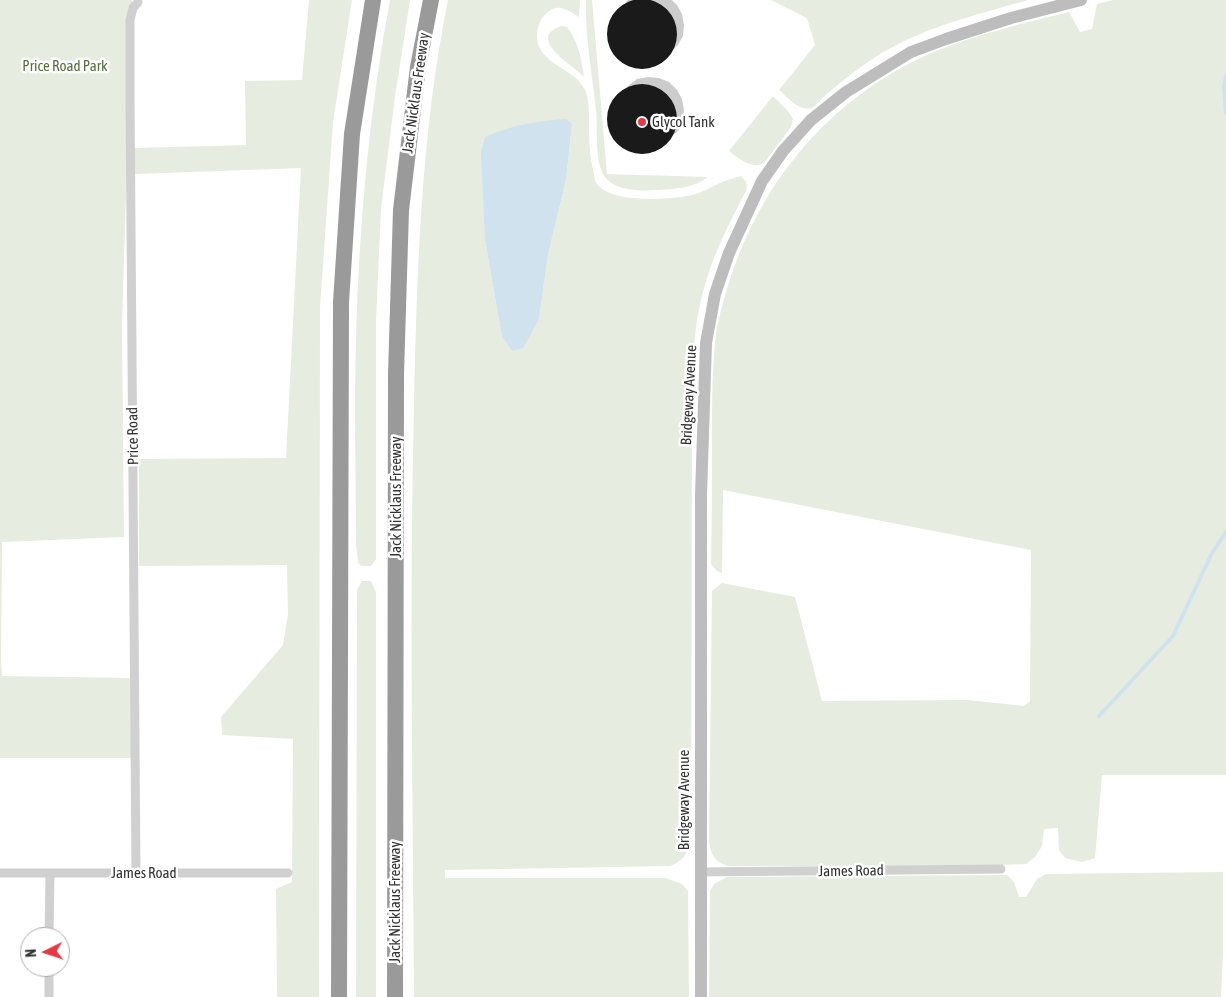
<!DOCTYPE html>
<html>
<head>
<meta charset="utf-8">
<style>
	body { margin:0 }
	#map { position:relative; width:1226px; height:997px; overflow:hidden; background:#fff; font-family:"Asap Condensed",sans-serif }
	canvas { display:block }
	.north { position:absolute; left:20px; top:927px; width:50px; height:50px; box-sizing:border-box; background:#fff; border:1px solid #adadad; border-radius:50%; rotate:266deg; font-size:14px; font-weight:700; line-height:20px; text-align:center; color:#333 }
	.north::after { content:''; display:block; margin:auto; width:18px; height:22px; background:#e63946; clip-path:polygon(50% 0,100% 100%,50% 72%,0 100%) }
</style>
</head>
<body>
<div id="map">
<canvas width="1226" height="997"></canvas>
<div class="north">N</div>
</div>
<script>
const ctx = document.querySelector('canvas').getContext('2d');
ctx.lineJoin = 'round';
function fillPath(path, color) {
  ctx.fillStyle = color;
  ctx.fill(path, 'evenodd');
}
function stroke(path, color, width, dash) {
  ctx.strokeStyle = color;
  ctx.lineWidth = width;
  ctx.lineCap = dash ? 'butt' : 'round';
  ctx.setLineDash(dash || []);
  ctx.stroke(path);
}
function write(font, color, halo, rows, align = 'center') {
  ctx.font = font + ' "Asap Condensed",sans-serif';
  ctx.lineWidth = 5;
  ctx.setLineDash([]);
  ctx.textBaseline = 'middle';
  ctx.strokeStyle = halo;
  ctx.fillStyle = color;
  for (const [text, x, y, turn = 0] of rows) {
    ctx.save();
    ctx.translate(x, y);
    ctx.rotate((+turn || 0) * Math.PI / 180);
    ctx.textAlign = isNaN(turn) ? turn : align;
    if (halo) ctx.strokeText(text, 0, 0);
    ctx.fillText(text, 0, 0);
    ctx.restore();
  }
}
fillPath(new Path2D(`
	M 0,0 L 132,0 L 122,325 L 124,537 L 2,542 L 1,662 L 2,676 L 130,678 L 131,758 L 0,758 Z
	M 309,0 L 352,0 L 333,122 L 320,308 L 319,997 L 277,997 L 276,889 L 292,882 L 293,739 L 222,735 L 221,717 L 283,645 L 288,614 L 287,565 L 139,566 L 139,459 L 286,458 L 301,168 L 135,174 L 134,148 L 246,145 L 245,81 L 302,80 Z
	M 390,0 L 410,0 L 395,97 L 381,209 L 376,322 L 376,559 L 371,566 L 361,566 L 358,562 L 356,544 C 356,476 354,408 356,339 C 359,226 369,112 390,0 Z
	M 448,0 L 580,0 L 579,17 C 570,12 561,4 551,10 C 544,14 540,20 538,28 C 530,64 575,66 585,90 C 589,99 589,111 589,120 C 589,138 589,156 594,173 C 594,176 595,182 597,184 C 611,204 675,200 696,194 C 705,191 711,187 720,183 C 726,180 734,178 741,176 L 746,182 L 747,189 C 728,225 710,260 701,300 C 694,328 694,356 692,385 L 691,831 C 689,848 688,859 670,866 L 445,870 L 445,878 L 665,878 L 682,884 L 688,891 L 689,997 L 414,997 C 413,800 409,602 414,405 C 417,269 421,133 448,0 ZM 572,124 L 566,180 L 548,255 L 539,319 L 512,351 L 502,337 L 485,240 Z
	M 586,0 L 592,0 L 607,174 L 708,177 C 692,189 674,189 655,190 C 639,191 615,191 605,177 C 594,162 598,128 596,110 C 592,73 585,37 586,0 Z
	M 771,0 L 1028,0 C 976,15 923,27 877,56 C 860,67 843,80 828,93 C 822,97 817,106 811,108 C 800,112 786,96 779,90 L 815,45 L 807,18 Z
	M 1113,0 L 1226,0 L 1226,775 L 1102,775 L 1095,858 L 1082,862 L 1065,858 L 1059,850 L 1058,828 L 1044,829 L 1042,846 L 1035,857 L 1026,864 L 966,866 L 729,866 C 716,863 710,855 709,841 L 712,591 L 722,583 L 795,597 L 822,701 L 967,700 L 1024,706 L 1030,701 L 1031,550 L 723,490 L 722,573 L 717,571 L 711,564 C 712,522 712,479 712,436 C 712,402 712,368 716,334 C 719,315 725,295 731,276 C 762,184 822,110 908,64 C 956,39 1016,25 1069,12 L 1080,32 L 1092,29 L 1097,4 Z
	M 561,26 L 567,27 C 578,41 582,60 584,77 C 575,66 525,39 561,26 Z
	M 773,96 L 788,111 L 793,119 L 791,127 L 764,163 C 752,170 738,158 729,151 Z
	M 362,581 L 371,581 L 376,592 L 376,997 L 356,997 L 357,590 Z
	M 1223,872 L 1223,953 L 1221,997 L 709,997 L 710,891 L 714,884 L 727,877 L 1007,875 L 1014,882 L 1019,897 L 1026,897 L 1037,879 L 1046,874 Z`), '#e6ecdf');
fillPath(new Path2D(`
	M 566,119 L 572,124 L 566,180 L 548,255 L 539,319 L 523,348 L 512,351 L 502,337 L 485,240 L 481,152 L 485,137 C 512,125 537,121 566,119 Z`), '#cfe2ee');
fillPath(new Path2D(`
	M 628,0 L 672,0 L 677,5 L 682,14 L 684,25 L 683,36 L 678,45 L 662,61 L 652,66 L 641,68 L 630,66 L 620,60 L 613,51 L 609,40 L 609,29 L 612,18 Z
	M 648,77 L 659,78 L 669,82 L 677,90 L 682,99 L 684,110 L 683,121 L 678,131 L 670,138 L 662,146 L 652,151 L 642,153 L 630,151 L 621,145 L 613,136 L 609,125 L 609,114 L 612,103 L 628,86 L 637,79 Z`), '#0003');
stroke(new Path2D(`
	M 1226,77 L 1224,86 L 1226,112
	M 1099,716 L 1173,636 L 1212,553 L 1226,532`), '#cfe2ee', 4);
fillPath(new Path2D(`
	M607 34a35 35 0 1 1 70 0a35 35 0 1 1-70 0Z
	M607 119a35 35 0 1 1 70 0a35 35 0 1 1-70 0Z`), '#1a1a1a');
stroke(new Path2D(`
	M 700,872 L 1001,869
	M 0,873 L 288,873
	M 136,873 L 130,97 L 130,20 L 133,8 L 138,2
	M 49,937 L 50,873
	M 49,997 L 49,967`), '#d0d0d0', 9);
stroke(new Path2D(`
	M 701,997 L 701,495 L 706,343 L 715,294 L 729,253 L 762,181 L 783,151 L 811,120 L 846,92 L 911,52 L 946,39 L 1011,18 L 1081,0`), '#bdbdbd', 12);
stroke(new Path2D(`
	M 339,997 L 341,302 L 352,134 L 373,0
	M 395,997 L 396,374 L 401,210 L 418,67 L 431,0`), '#9a9a9a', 16);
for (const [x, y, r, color] of [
	[642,122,5,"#e63946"]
]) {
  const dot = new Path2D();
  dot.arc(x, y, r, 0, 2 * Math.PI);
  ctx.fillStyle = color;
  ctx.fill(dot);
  stroke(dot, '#fff', 2);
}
write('15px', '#56703f', '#fff', [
	["Price Road Park",65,66]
]);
write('15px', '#333', '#fff', [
	["Jack Nicklaus Freeway",416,93,-82],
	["Bridgeway Avenue",689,395,-87],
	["Price Road",133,436,-91],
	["Jack Nicklaus Freeway",396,497,-90],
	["Bridgeway Avenue",684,800,-90],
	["James Road",851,871,-1],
	["James Road",144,873],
	["Jack Nicklaus Freeway",395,902,-90]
]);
write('15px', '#333', '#fff', [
	["Glycol Tank",652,122]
], 'left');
</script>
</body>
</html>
